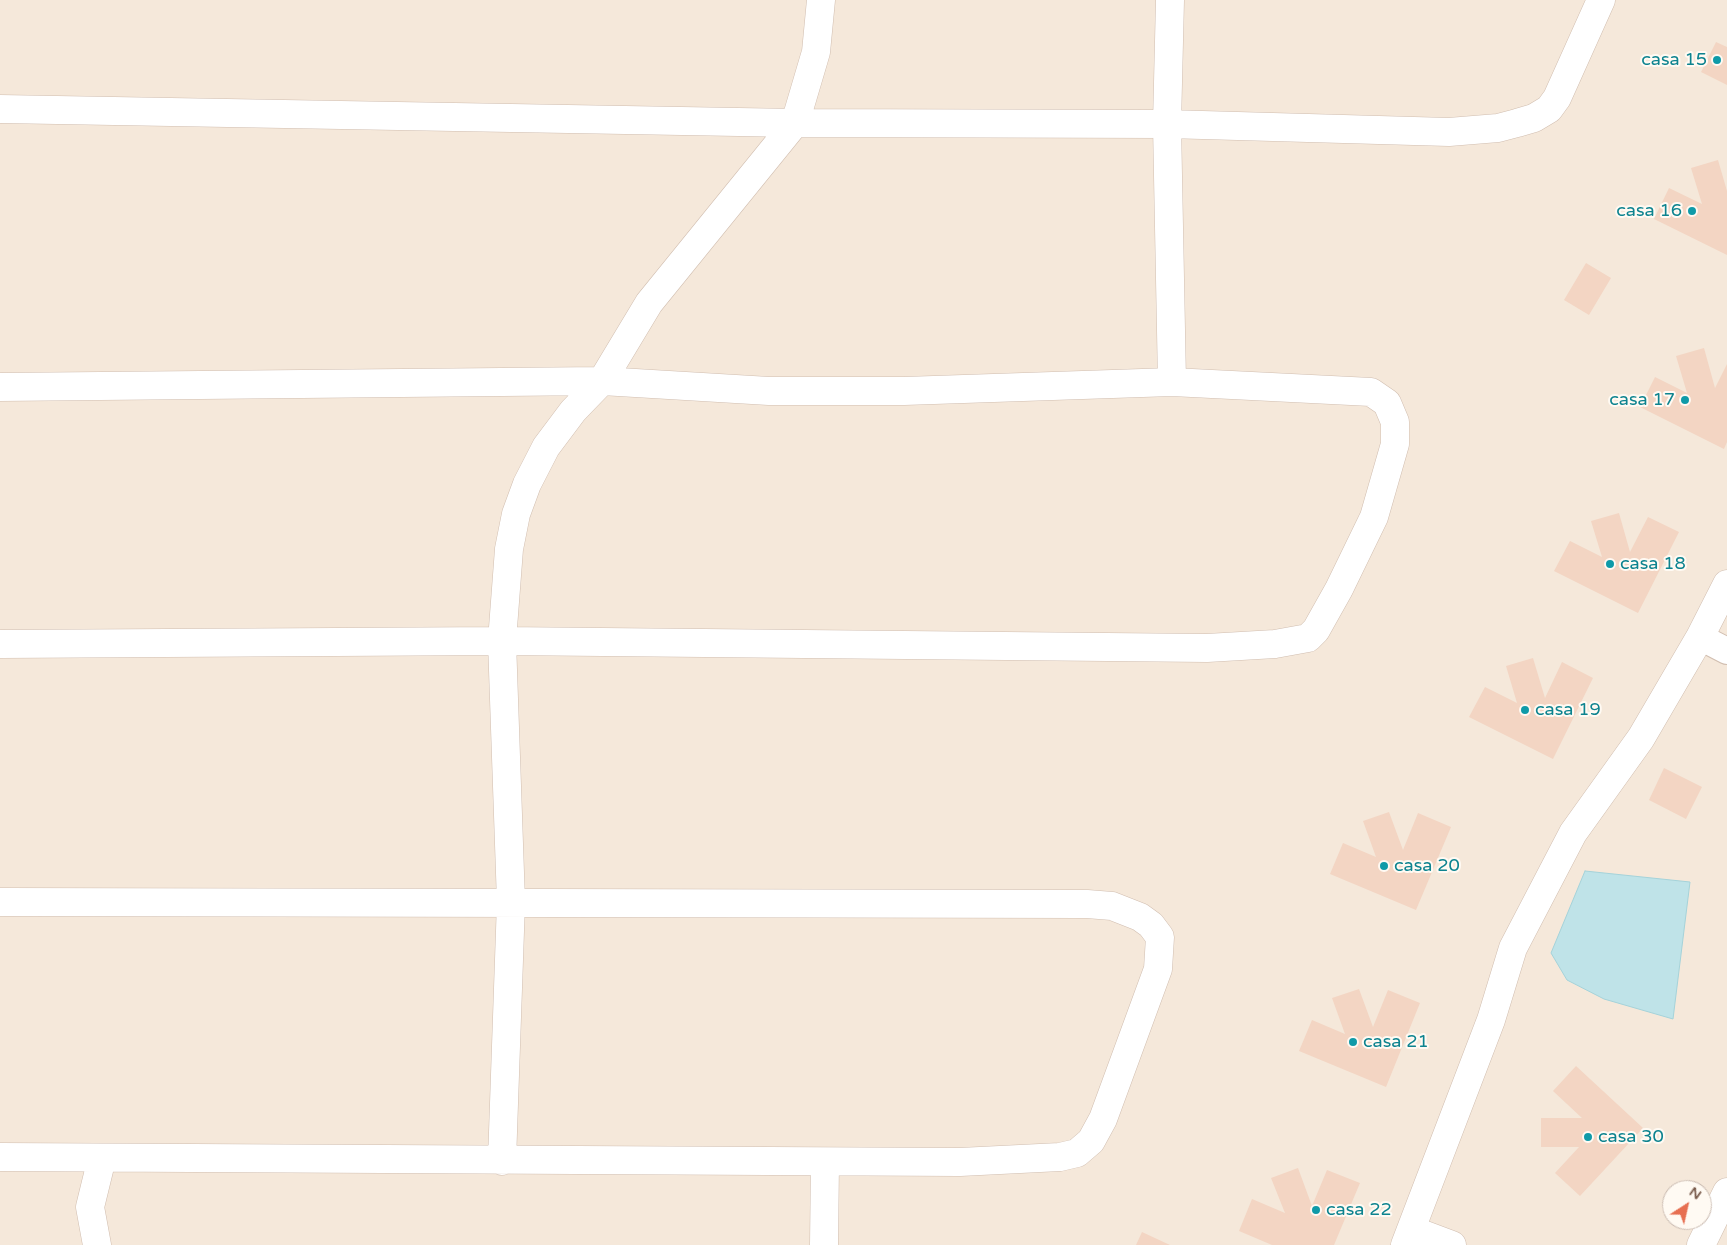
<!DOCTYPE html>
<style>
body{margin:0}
#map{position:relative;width:1727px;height:1245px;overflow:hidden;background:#fdf6ec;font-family:"Varela Round",sans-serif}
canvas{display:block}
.north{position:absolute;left:1662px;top:1180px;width:50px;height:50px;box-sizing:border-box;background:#fffaf3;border:1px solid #cabbb1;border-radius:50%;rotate:35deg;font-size:14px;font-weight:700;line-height:20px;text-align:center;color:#7a5c4d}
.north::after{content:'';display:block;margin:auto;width:18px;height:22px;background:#e76f51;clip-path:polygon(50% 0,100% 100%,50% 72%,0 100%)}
</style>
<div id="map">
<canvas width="1727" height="1245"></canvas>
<div class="north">N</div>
</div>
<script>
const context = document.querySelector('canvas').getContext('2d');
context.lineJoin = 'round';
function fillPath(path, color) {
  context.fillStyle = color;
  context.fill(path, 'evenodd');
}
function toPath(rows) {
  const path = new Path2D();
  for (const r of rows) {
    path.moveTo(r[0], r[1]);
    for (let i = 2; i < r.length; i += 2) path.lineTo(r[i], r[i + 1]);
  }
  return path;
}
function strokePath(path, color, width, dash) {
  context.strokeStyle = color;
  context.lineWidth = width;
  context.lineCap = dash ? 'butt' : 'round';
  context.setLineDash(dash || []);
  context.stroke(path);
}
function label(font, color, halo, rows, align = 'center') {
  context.font = font + ' "Varela Round",sans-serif';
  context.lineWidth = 4;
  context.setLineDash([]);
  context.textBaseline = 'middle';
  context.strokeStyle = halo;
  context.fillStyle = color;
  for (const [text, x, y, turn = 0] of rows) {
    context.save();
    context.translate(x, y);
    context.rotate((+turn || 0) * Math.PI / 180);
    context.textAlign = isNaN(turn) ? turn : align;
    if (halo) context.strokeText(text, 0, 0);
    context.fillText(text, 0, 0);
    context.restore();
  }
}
fillPath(toPath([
 [0,0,1727,0,1727,1245,0,1245],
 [1672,1190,1702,1190,1702,1220,1672,1220]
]), '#f5e8da');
const water = toPath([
 [1585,871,1690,882,1673,1019,1604,999,1567,980,1551,953,1585,871]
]);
fillPath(water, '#bfe3e8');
strokePath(water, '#a5d3da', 1);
fillPath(toPath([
 [1716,42,1727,47,1727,85,1701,72],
 [1718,160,1727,191,1727,255,1654,219,1669,188,1702,204,1691,168],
 [1586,263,1611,278,1589,315,1564,300],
 [1704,348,1715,388,1727,364,1727,442,1724,449,1640,407,1655,377,1687,393,1676,356],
 [1619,513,1630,552,1648,517,1679,532,1638,613,1554,571,1570,541,1602,557,1591,521],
 [1533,658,1545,698,1562,662,1593,678,1553,759,1469,717,1485,687,1517,703,1506,666],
 [1664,768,1702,787,1686,819,1649,800],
 [1389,812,1403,850,1418,813,1451,827,1416,910,1330,874,1343,843,1376,857,1363,821],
 [1359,989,1373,1027,1388,990,1420,1003,1386,1087,1299,1051,1312,1020,1345,1034,1332,998],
 [1576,1066,1643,1128,1580,1196,1555,1173,1579,1147,1541,1147,1541,1118,1582,1118,1553,1091],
 [1298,1168,1312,1206,1327,1170,1360,1183,1334,1245,1272,1245,1239,1231,1252,1199,1285,1213,1271,1178],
 [1142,1232,1170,1245,1136,1245]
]), '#f3d5c3');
const pedestrian = toPath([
 [1700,637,1727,651]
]);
const minor = toPath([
 [1170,0,1167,124,1172,382],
 [0,109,795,123,1167,124,1449,132,1498,128,1517,123,1534,118,1549,109,1557,98,1601,0],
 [0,387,602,381,769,391,904,391,1172,382,1371,392,1387,403,1395,422,1395,444,1374,517,1339,589,1316,630,1308,638,1275,644,1207,648,502,641,0,644],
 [0,902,1087,904,1112,906,1140,917,1151,925,1160,937,1158,969,1103,1119,1091,1141,1077,1153,1060,1157,960,1162,0,1157],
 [502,1161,511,902,502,641,509,549,516,514,527,484,546,447,573,411,602,381,649,303,795,123,816,52,821,0],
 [1412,1230,1452,1245],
 [97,1245,90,1207,102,1158],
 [824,1245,825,1162],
 [1405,1245,1491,1020,1513,948,1573,833,1641,738,1700,637,1727,584],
 [1701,1245,1727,1192]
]);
strokePath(pedestrian, '#d1beb0', 28);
strokePath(minor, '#d1beb0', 29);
strokePath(pedestrian, '#fff', 26);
strokePath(minor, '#fff', 28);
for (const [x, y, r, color] of [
 [1717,60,5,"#0f9aa8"],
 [1692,211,5,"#0f9aa8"],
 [1685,400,5,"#0f9aa8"],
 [1610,564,5,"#0f9aa8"],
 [1525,710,5,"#0f9aa8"],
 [1384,866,5,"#0f9aa8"],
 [1353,1042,5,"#0f9aa8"],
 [1588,1137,5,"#0f9aa8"],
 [1316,1210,5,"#0f9aa8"]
]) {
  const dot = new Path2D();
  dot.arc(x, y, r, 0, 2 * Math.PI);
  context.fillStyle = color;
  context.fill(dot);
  strokePath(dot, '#fffaf3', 2);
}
label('18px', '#0d838f', '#fffaf3', [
 ["casa 15",1707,60,"right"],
 ["casa 16",1682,211,"right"],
 ["casa 17",1675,400,"right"],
 ["casa 18",1620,564],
 ["casa 19",1535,710],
 ["casa 20",1394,866],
 ["casa 21",1363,1042],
 ["casa 30",1598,1137],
 ["casa 22",1326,1210]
], 'left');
</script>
